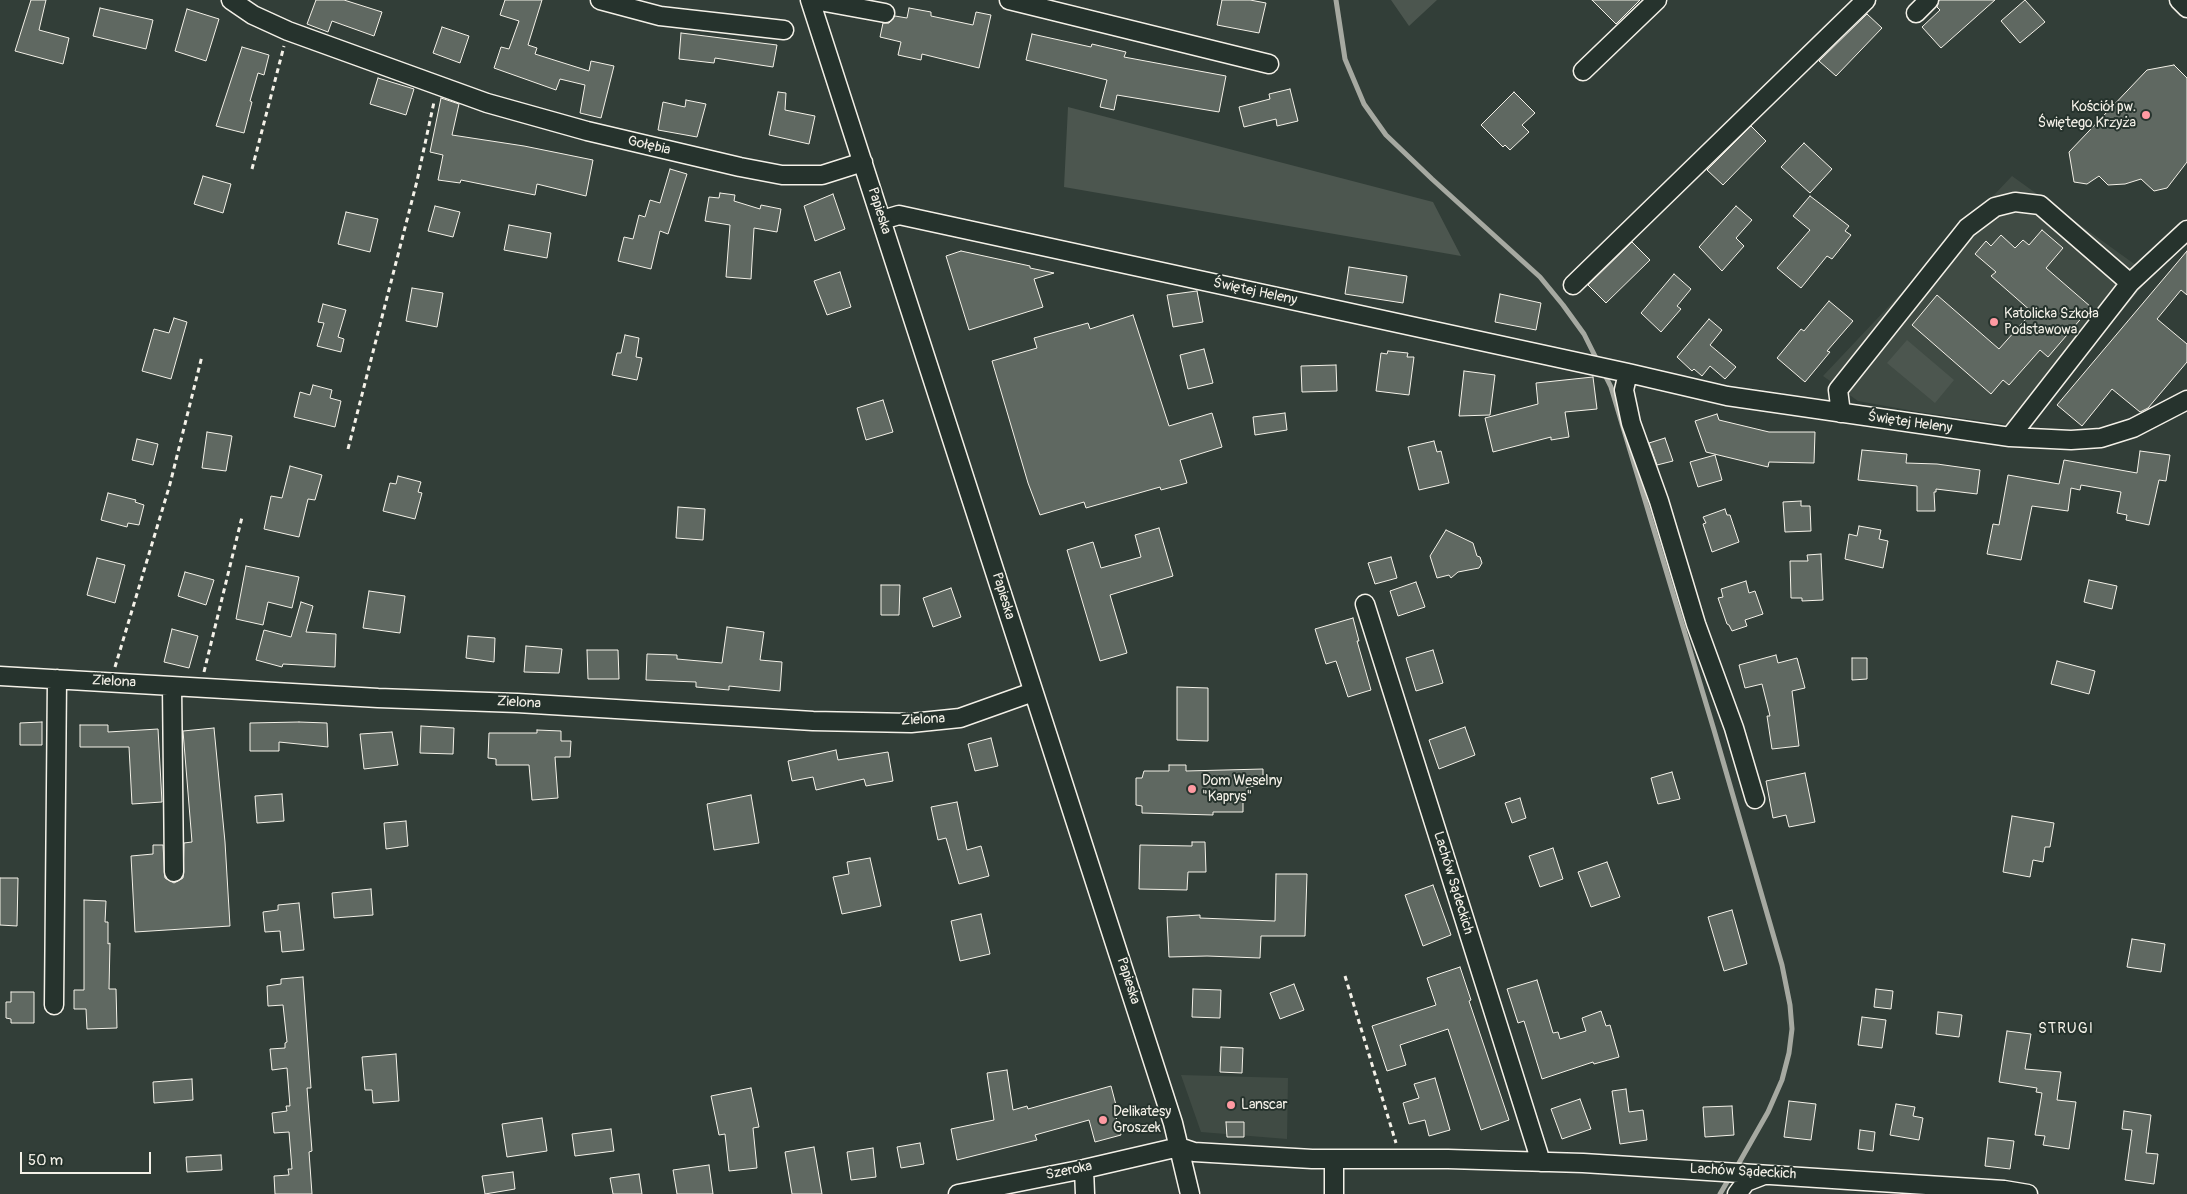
<!DOCTYPE html>
<meta charset="utf-8">
<style>
body{margin:0}
#map{position:relative;width:2187px;height:1194px;overflow:hidden;background:#323e38;font-family:Pangolin,sans-serif}
canvas{display:block}
.scale{position:absolute;left:20px;top:1152px;width:131px;height:22px;box-sizing:border-box;border:2px solid #f4f1e8;border-top:0;padding-left:6px;font-size:15px;line-height:18px;white-space:nowrap;color:#f4f1e8;-webkit-text-stroke:4px #26332d;paint-order:stroke}
</style>
<div id="map">
<canvas width="2187" height="1194"></canvas>
<div class="scale">50 m</div>
</div>
<script>
const context = document.querySelector('canvas').getContext('2d');
context.lineJoin = 'round';
function fillPath(path, color) {
  context.fillStyle = color;
  context.fill(path, 'evenodd');
}
function toPath(rows) {
  const path = new Path2D();
  for (const r of rows) {
    path.moveTo(r[0], r[1]);
    for (let i = 2; i < r.length; i += 2) path.lineTo(r[i], r[i + 1]);
  }
  return path;
}
function strokePath(path, color, width, dash) {
  context.strokeStyle = color;
  context.lineWidth = width;
  context.lineCap = dash ? 'butt' : 'round';
  context.setLineDash(dash || []);
  context.stroke(path);
}
function label(font, color, halo, rows, align = 'center') {
  context.font = font + ' Pangolin,sans-serif';
  context.lineWidth = 4;
  context.setLineDash([]);
  context.textBaseline = 'middle';
  context.strokeStyle = halo;
  context.fillStyle = color;
  for (const [text, x, y, turn = 0] of rows) {
    context.save();
    context.translate(x, y);
    context.rotate((+turn || 0) * Math.PI / 180);
    context.textAlign = isNaN(turn) ? turn : align;
    if (halo) context.strokeText(text, 0, 0);
    context.fillText(text, 0, 0);
    context.restore();
  }
}
fillPath(toPath([
 [2012,176,2151,276,2026,427,1919,412,1858,401,1823,376],
 [1181,1075,1288,1078,1287,1139,1201,1132]
]), '#404b44');
fillPath(toPath([
 [1391,0,1437,0,1409,26],
 [1068,107,1433,202,1461,256,1064,187],
 [1907,340,1954,380,1935,403,1887,363]
]), '#4c564f');
strokePath(toPath([
 [1336,0,1345,59,1364,104,1386,135,1432,179,1540,277,1563,305,1584,334,1598,362],
 [1603,371,1611,387,1714,730,1782,965,1790,1005,1792,1029,1789,1053,1782,1080,1768,1112,1735,1170],
 [1720,1194,1730,1177]
]), '#a6a9a1', 5);
const building = toPath([
 [31,0,46,0,39,30,69,38,63,64,15,51,31,0],
 [316,0,344,0,382,12,374,36,332,21,328,32,307,24,316,0],
 [505,0,542,0,528,45,537,48,535,54,589,71,591,61,614,66,601,118,580,113,585,85,560,79,556,90,494,68,501,47,509,49,519,21,500,15,505,0],
 [1222,0,1250,0,1266,3,1259,33,1217,25,1222,0],
 [1592,0,1640,0,1616,24,1592,0],
 [1939,0,1995,0,1941,48,1922,27,1940,10,1937,7,1939,0],
 [2025,0,2045,22,2020,43,2001,21,2025,0],
 [100,8,153,20,146,49,93,36,100,8],
 [909,8,931,12,931,16,973,25,976,12,991,15,979,68,922,54,921,60,898,55,901,42,880,37,883,23,889,23,895,16,907,18,909,8],
 [187,9,219,19,206,61,175,51,187,9],
 [1867,14,1882,28,1836,76,1819,61,1867,14],
 [442,27,469,36,460,63,433,53,442,27],
 [681,33,777,45,773,67,715,58,714,63,679,59,681,33],
 [1032,34,1091,47,1092,44,1126,52,1124,57,1226,76,1219,112,1117,95,1114,110,1100,107,1107,80,1026,60,1032,34],
 [242,47,269,55,264,75,258,73,250,101,252,102,244,133,216,126,242,47],
 [2174,65,2187,78,2187,162,2167,188,2154,191,2141,179,2125,184,2108,185,2099,176,2087,184,2074,182,2069,152,2147,70,2174,65],
 [378,78,414,89,406,115,370,104,378,78],
 [1290,89,1298,121,1277,126,1276,119,1244,127,1239,107,1270,99,1269,94,1290,89],
 [778,92,786,93,785,110,815,116,809,144,769,135,778,92],
 [1514,92,1535,113,1522,125,1529,132,1510,150,1505,145,1503,147,1481,125,1514,92],
 [441,98,459,104,452,135,524,146,593,160,586,196,537,184,535,195,461,180,460,183,438,180,443,155,430,152,441,98],
 [686,100,706,104,697,137,658,130,663,102,685,107,686,100],
 [1751,126,1766,141,1723,185,1707,170,1751,126],
 [1804,143,1832,169,1810,193,1781,167,1804,143],
 [670,169,687,174,668,234,660,231,651,269,618,261,624,237,633,239,639,215,645,217,650,200,660,203,670,169],
 [203,176,231,184,223,213,194,204,203,176],
 [720,193,735,195,734,201,760,209,761,205,781,209,777,232,754,228,751,279,726,277,730,225,705,221,709,197,719,198,720,193],
 [833,194,845,229,815,241,804,206,833,194],
 [1810,196,1849,226,1845,231,1851,235,1832,259,1827,256,1801,288,1777,268,1810,230,1793,216,1810,196],
 [435,206,460,212,453,237,428,231,435,206],
 [1736,206,1752,220,1736,238,1744,246,1722,271,1699,247,1736,206],
 [346,212,378,219,370,252,338,244,346,212],
 [509,225,551,233,547,258,504,250,509,225],
 [2042,230,2063,248,2046,268,2091,307,2048,357,2040,350,2009,385,2003,380,1991,394,1912,325,1937,295,1999,349,2032,312,1991,276,1996,272,1975,254,1986,241,1991,246,2001,235,2015,248,2023,240,2029,245,2042,230],
 [1632,242,1650,260,1606,303,1588,285,1632,242],
 [961,251,1030,266,1030,268,1054,273,1034,279,1043,307,969,330,946,256,961,251],
 [2187,251,2187,295,2181,290,2157,319,2187,344,2187,362,2148,408,2140,412,2112,389,2082,426,2057,405,2187,251],
 [1349,267,1407,276,1403,303,1345,294,1349,267],
 [840,272,851,307,827,315,814,281,840,272],
 [1674,274,1691,289,1677,306,1681,309,1661,332,1641,313,1674,274],
 [412,288,443,293,437,327,406,321,412,288],
 [1197,291,1203,322,1173,327,1167,295,1197,291],
 [1500,294,1541,303,1536,330,1495,322,1500,294],
 [1829,301,1853,321,1827,351,1830,352,1805,382,1777,358,1801,329,1804,331,1829,301],
 [323,304,346,310,338,337,344,339,341,352,317,346,324,323,318,322,323,304],
 [1133,315,1169,426,1212,413,1222,447,1180,460,1187,483,1161,490,1160,487,1086,508,1084,502,1040,515,1028,483,992,361,1037,348,1034,338,1088,323,1090,329,1133,315],
 [174,318,187,322,171,379,142,371,154,329,169,333,174,318],
 [1709,319,1722,330,1710,345,1736,367,1725,379,1710,366,1702,376,1694,369,1692,371,1677,357,1709,319],
 [625,335,639,338,636,357,642,358,637,380,612,375,617,353,621,353,625,335],
 [1204,349,1213,383,1188,389,1180,355,1204,349],
 [1388,351,1408,353,1407,357,1414,357,1409,395,1376,391,1381,353,1387,354,1388,351],
 [1336,365,1337,391,1302,392,1301,366,1336,365],
 [1464,371,1495,375,1490,415,1459,416,1464,371],
 [1593,377,1597,409,1565,412,1569,437,1551,440,1551,437,1493,452,1485,418,1538,404,1536,383,1593,377],
 [313,385,332,390,330,398,341,401,335,427,294,417,300,392,310,395,313,385],
 [883,400,893,432,866,440,857,408,883,400],
 [1285,413,1287,430,1255,435,1253,417,1285,413],
 [1717,414,1719,420,1769,432,1815,432,1814,463,1769,462,1768,467,1706,452,1695,421,1717,414],
 [207,432,232,436,226,471,202,468,207,432],
 [1665,438,1673,461,1657,465,1649,443,1665,438],
 [137,439,158,444,153,465,132,460,137,439],
 [1434,441,1437,452,1441,451,1449,483,1419,490,1408,447,1434,441],
 [1862,450,1907,454,1906,463,1937,464,1980,470,1977,494,1936,489,1936,492,1934,492,1935,511,1917,511,1917,486,1858,480,1862,450],
 [2140,451,2170,455,2166,481,2159,480,2149,525,2126,520,2127,515,2117,513,2121,492,2081,485,2080,490,2071,488,2068,511,2032,506,2021,560,1987,554,1993,524,1999,525,2008,475,2059,484,2064,460,2137,473,2140,451],
 [1715,455,1722,480,1698,487,1690,462,1715,455],
 [290,466,322,475,315,500,308,499,299,537,264,529,271,496,282,498,290,466],
 [398,476,421,482,418,492,422,493,415,519,383,511,390,483,396,484,398,476],
 [108,493,136,500,135,502,144,505,139,525,128,523,127,527,101,520,108,493],
 [1801,501,1801,506,1810,506,1811,531,1785,532,1783,502,1801,501],
 [678,507,705,509,703,540,676,538,678,507],
 [1725,509,1727,515,1730,515,1739,542,1712,552,1703,524,1706,523,1703,517,1725,509],
 [1859,526,1881,530,1879,539,1888,541,1883,568,1845,559,1849,534,1857,536,1859,526],
 [1159,528,1173,576,1110,595,1127,653,1100,661,1067,550,1093,542,1101,568,1141,557,1135,535,1159,528],
 [1446,530,1473,543,1477,556,1480,557,1482,563,1479,568,1458,572,1451,578,1449,575,1437,578,1430,556,1446,530],
 [1821,554,1823,600,1802,601,1802,598,1791,598,1790,561,1808,561,1807,555,1821,554],
 [1391,557,1397,578,1375,584,1368,563,1391,557],
 [97,558,125,565,115,603,87,595,97,558],
 [246,566,299,577,292,608,268,602,263,625,236,619,246,566],
 [185,572,214,580,206,605,178,596,185,572],
 [2089,580,2117,586,2112,609,2084,602,2089,580],
 [1746,581,1749,593,1755,591,1763,614,1745,620,1747,626,1732,631,1729,625,1727,624,1718,598,1723,597,1721,589,1746,581],
 [1416,582,1425,607,1398,616,1390,591,1416,582],
 [881,585,900,585,899,615,881,615,881,585],
 [951,588,961,617,933,627,923,598,951,588],
 [369,591,405,596,400,633,363,628,369,591],
 [301,602,313,606,306,632,336,634,335,667,283,664,282,667,256,660,264,630,291,637,301,602],
 [1353,618,1359,641,1357,641,1371,690,1348,697,1336,661,1326,664,1315,629,1353,618],
 [727,627,764,632,760,660,782,662,780,691,729,686,729,690,696,687,696,682,646,680,647,654,677,655,677,659,722,663,727,627],
 [172,629,198,636,189,668,164,662,172,629],
 [468,636,495,638,494,662,466,658,468,636],
 [526,646,562,649,559,673,524,672,526,646],
 [587,650,618,650,619,679,588,679,587,650],
 [1433,650,1443,683,1416,691,1406,658,1433,650],
 [1776,655,1778,663,1797,658,1805,688,1792,691,1799,746,1772,749,1767,716,1770,716,1762,684,1745,688,1739,665,1776,655],
 [1852,658,1867,658,1867,679,1852,680,1852,658],
 [2057,661,2095,671,2089,694,2051,684,2057,661],
 [1177,687,1208,688,1208,741,1177,740,1177,687],
 [42,722,42,745,20,745,20,723,42,722],
 [299,722,327,723,328,747,279,742,279,751,250,751,250,723,299,722],
 [80,725,108,725,108,732,158,729,162,802,132,804,129,747,80,747,80,725],
 [421,726,454,728,453,754,420,753,421,726],
 [1465,727,1475,755,1439,769,1429,740,1465,727],
 [214,728,225,842,230,926,135,932,131,856,153,854,153,845,163,845,165,878,174,883,183,878,184,843,192,842,183,731,214,728],
 [537,730,561,731,561,741,571,741,570,757,555,757,558,798,532,800,529,765,496,765,496,759,488,758,489,733,537,733,537,730],
 [392,732,398,765,364,769,360,734,392,732],
 [991,738,998,766,975,771,968,744,991,738],
 [836,750,838,760,888,752,893,781,866,786,864,779,816,790,813,777,792,781,788,761,836,750],
 [1169,765,1186,765,1186,771,1263,769,1263,785,1247,787,1247,792,1243,792,1243,812,1213,812,1213,815,1142,813,1142,806,1136,805,1136,778,1142,778,1144,771,1169,771,1169,765],
 [1672,772,1680,799,1658,804,1651,778,1672,772],
 [1805,773,1815,822,1789,827,1786,815,1773,818,1766,781,1805,773],
 [282,794,284,821,257,823,255,796,282,794],
 [751,795,759,843,714,850,707,804,751,795],
 [1520,798,1526,818,1512,823,1505,803,1520,798],
 [957,802,967,850,981,846,989,876,959,884,946,838,938,840,931,807,957,802],
 [2012,816,2054,823,2050,847,2045,847,2043,862,2033,860,2030,877,2003,872,2012,816],
 [406,821,408,846,386,849,384,823,406,821],
 [1192,842,1205,842,1206,872,1188,872,1187,890,1139,889,1140,845,1192,846,1192,842],
 [1553,848,1563,879,1540,887,1529,856,1553,848],
 [870,858,881,906,842,914,833,877,849,874,847,862,870,858],
 [1607,862,1620,897,1591,907,1578,872,1607,862],
 [1276,874,1307,874,1305,936,1261,936,1260,958,1207,956,1169,957,1167,917,1200,915,1200,918,1275,921,1276,874],
 [0,878,18,878,17,926,0,925,0,878],
 [1433,885,1451,935,1423,946,1405,895,1433,885],
 [371,889,373,915,334,918,332,893,371,889],
 [84,900,106,901,105,922,108,922,108,944,110,943,109,989,116,989,117,1028,87,1029,86,1009,74,1009,74,990,84,990,84,900],
 [299,903,304,950,282,952,280,931,265,932,263,912,278,910,278,905,299,903],
 [1732,910,1747,964,1724,971,1708,917,1732,910],
 [981,914,990,954,960,961,951,921,981,914],
 [2132,939,2165,944,2161,972,2127,967,2132,939],
 [1460,967,1471,1000,1469,1001,1509,1120,1481,1130,1448,1029,1400,1045,1406,1065,1387,1071,1372,1026,1436,1005,1427,978,1460,967],
 [303,977,311,1088,307,1088,312,1151,309,1152,312,1194,275,1194,274,1176,289,1175,288,1169,292,1169,289,1132,274,1133,272,1113,287,1111,286,1106,290,1106,287,1068,272,1070,270,1049,285,1048,285,1043,287,1042,283,1005,268,1006,267,986,281,984,281,979,303,977],
 [1537,980,1553,1033,1558,1032,1560,1039,1586,1031,1582,1018,1601,1011,1606,1026,1610,1025,1619,1057,1594,1064,1593,1062,1542,1079,1524,1021,1518,1023,1507,989,1537,980],
 [1294,984,1304,1010,1280,1019,1270,993,1294,984],
 [1193,989,1221,990,1220,1018,1192,1017,1193,989],
 [1876,989,1893,991,1891,1009,1874,1007,1876,989],
 [11,992,34,992,34,1023,11,1023,11,1019,6,1018,6,1002,11,1002,11,992],
 [1938,1012,1962,1015,1959,1037,1936,1034,1938,1012],
 [1862,1017,1886,1020,1882,1048,1858,1045,1862,1017],
 [2007,1031,2031,1034,2025,1069,2061,1072,2057,1100,2076,1102,2069,1149,2043,1145,2045,1136,2035,1135,2042,1093,2036,1092,2037,1088,1999,1082,2007,1031],
 [1221,1047,1243,1048,1242,1073,1220,1072,1221,1047],
 [396,1054,399,1101,373,1103,372,1090,365,1090,362,1057,396,1054],
 [1007,1070,1013,1110,1027,1106,1028,1109,1111,1086,1116,1105,1113,1106,1121,1135,1095,1142,1089,1120,1035,1135,1037,1140,957,1160,951,1129,994,1120,987,1073,1007,1070],
 [1435,1078,1450,1130,1429,1136,1425,1120,1409,1124,1403,1103,1419,1098,1414,1084,1435,1078],
 [192,1079,193,1100,154,1103,153,1082,192,1079],
 [751,1088,759,1127,753,1128,757,1168,729,1171,725,1134,719,1135,711,1096,751,1088],
 [1626,1089,1629,1112,1643,1110,1647,1140,1620,1144,1612,1091,1626,1089],
 [1580,1099,1591,1129,1562,1139,1551,1109,1580,1099],
 [1789,1101,1816,1104,1811,1140,1784,1137,1789,1101],
 [1896,1104,1915,1107,1913,1116,1923,1118,1919,1140,1890,1135,1896,1104],
 [1732,1106,1734,1135,1705,1137,1703,1107,1732,1106],
 [2124,1111,2151,1115,2146,1153,2158,1154,2154,1184,2125,1180,2132,1130,2122,1129,2124,1111],
 [542,1118,547,1151,507,1157,502,1124,542,1118],
 [1226,1122,1244,1122,1244,1137,1227,1137,1226,1122],
 [611,1129,614,1151,575,1156,572,1134,611,1129],
 [1860,1130,1875,1132,1873,1151,1858,1149,1860,1130],
 [1988,1138,2014,1141,2010,1169,1985,1166,1988,1138],
 [920,1143,924,1164,901,1168,897,1147,920,1143],
 [814,1147,822,1194,792,1194,785,1152,814,1147],
 [873,1148,876,1177,851,1180,847,1152,873,1148],
 [221,1155,222,1170,187,1172,186,1157,221,1155],
 [709,1165,713,1194,677,1194,673,1170,709,1165],
 [513,1172,515,1189,485,1194,482,1176,513,1172],
 [639,1174,642,1194,613,1194,610,1178,639,1174]
]);
fillPath(building, '#5f6861');
strokePath(building, '#f4f1e8', 1);
const minor = toPath([
 [231,0,253,15,288,31,487,103,587,131,740,167,782,175,822,175,863,162],
 [600,0,660,16,784,30],
 [810,0,1173,1123,1190,1194],
 [1009,0,1269,64],
 [2179,0,2187,8],
 [825,2,885,13],
 [1916,13,1929,0],
 [1583,71,1657,0],
 [882,220,899,215,1628,373,1727,396,2010,437,2071,440,2101,438,2133,428,2187,400],
 [1573,285,1866,0],
 [1628,373,1624,390,1631,423,1659,501,1696,624,1734,728,1755,799],
 [1841,413,1838,390,1967,228,1995,207,2015,202,2040,205,2130,283],
 [2010,437,2130,283,2187,230],
 [1365,604,1541,1162],
 [0,676,378,698,517,703,813,721,911,723,960,718,1033,692],
 [172,686,174,872],
 [54,1005,57,679],
 [1334,1159,1334,1194],
 [1084,1169,1085,1194],
 [958,1194,1084,1169,1179,1147,1194,1152,1312,1159,1448,1159,1583,1163,2004,1190,2028,1194],
 [1737,1194,1746,1182,1764,1175]
]);
strokePath(minor, '#f4f1e8', 21);
strokePath(toPath([
 [252,169,284,46],
 [348,449,417,181,434,102],
 [115,667,170,484,202,356],
 [204,672,242,517],
 [1345,976,1396,1143]
]), '#f4f1e8', 3, [5, 4]);
strokePath(minor, '#26332d', 18);
for (const [x, y, r, color] of [
 [2146,115,5,"#ff9aa2"],
 [1994,322,5,"#ff9aa2"],
 [1192,789,5,"#ff9aa2"],
 [1231,1105,5,"#ff9aa2"],
 [1103,1120,5,"#ff9aa2"]
]) {
  const dot = new Path2D();
  dot.arc(x, y, r, 0, 2 * Math.PI);
  context.fillStyle = color;
  context.fill(dot);
  strokePath(dot, '#26332d', 2);
}
label('14px', '#f4f1e8', '#26332d', [
 ["Kościół pw.",2136,107,"right"],
 ["Świętego Krzyża",2136,123,"right"],
 ["Katolicka Szkoła",2004,314],
 ["Podstawowa",2004,330],
 ["Dom Weselny",1202,781],
 ["\"Kaprys\"",1202,797],
 ["Lanscar",1241,1105],
 ["Delikatesy",1113,1112],
 ["Groszek",1113,1128]
], 'left');
label('14px', '#f4f1e8', '#26332d', [
 ["Gołębia",649,146,13],
 ["Papieska",879,211,72],
 ["Świętej Heleny",1255,292,12],
 ["Świętej Heleny",1910,423,8],
 ["Papieska",1003,596,73],
 ["Zielona",114,682,3],
 ["Zielona",519,703,3],
 ["Zielona",923,720,-3],
 ["Lachów Sądeckich",1453,883,73],
 ["Papieska",1128,981,72],
 ["Szeroka",1069,1171,-12],
 ["Lachów Sądeckich",1743,1172,3]
]);
context.letterSpacing = '1px';
label('15px', '#f4f1e8', '#26332d', [
 ["STRUGI",2066,1029]
]);
context.letterSpacing = '0px';
</script>
